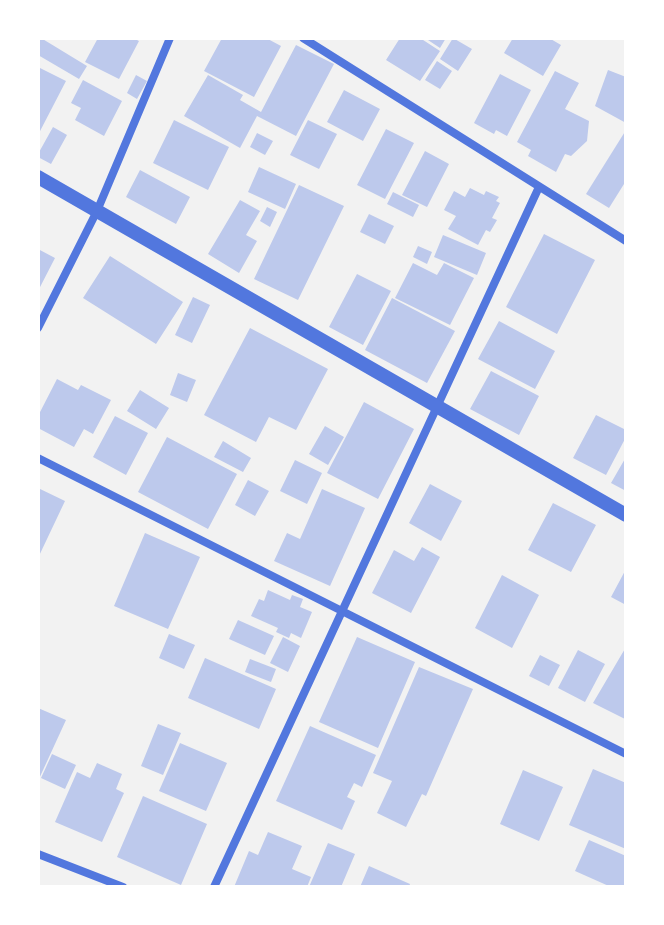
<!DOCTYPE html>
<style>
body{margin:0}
#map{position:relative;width:664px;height:925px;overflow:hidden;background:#f2f2f2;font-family:Figtree,sans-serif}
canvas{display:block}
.frame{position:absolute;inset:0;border:40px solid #fff;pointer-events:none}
</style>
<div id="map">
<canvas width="664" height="925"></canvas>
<div class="frame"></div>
</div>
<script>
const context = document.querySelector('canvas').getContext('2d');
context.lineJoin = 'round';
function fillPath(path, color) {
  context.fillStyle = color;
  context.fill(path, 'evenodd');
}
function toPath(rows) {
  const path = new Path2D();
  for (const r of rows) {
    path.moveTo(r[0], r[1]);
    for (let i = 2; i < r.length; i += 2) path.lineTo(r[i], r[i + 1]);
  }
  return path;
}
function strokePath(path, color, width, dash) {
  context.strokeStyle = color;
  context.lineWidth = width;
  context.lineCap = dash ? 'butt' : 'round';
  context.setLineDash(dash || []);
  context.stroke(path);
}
fillPath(toPath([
 [41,38,87,66,79,79,38,55,38,42],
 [98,38,133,38,139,41,119,79,85,62],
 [222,38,266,38,281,46,254,97,204,71],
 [400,38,420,38,440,51,420,81,386,60],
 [425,38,446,38,440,48],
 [453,38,472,49,458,71,440,59],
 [513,38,549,38,561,45,543,76,504,53],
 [296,45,334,64,296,136,257,116,240,148,184,116,208,75,243,95,240,100,261,112],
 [437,61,452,71,440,89,425,80],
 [38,67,66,81,38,135],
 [608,70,626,77,626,123,595,106],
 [555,71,579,83,565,109,589,121,587,141,571,156,565,154,556,172,528,156,531,150,517,142],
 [500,74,531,90,507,136,496,130,494,134,474,123],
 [136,75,147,81,137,99,127,93],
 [83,80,122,101,104,136,75,120,81,108,71,103],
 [344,90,380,109,363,141,327,122],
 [174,120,229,147,208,190,153,163],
 [308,120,337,134,319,169,290,155],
 [53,127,67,135,51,164,38,157,38,154],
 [386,129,414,143,385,199,357,185],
 [626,130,626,185,624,184,609,208,586,194],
 [257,133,273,141,265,155,250,147],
 [425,151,449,164,427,207,402,195],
 [259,167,296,184,285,209,248,192],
 [140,170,190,197,176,224,126,197],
 [299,185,344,206,298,300,254,279],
 [470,188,484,195,486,191,499,197,496,201,500,203,492,218,497,220,490,232,486,230,478,245,448,229,456,216,444,210,454,191,465,197],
 [393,192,419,205,413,217,387,204],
 [240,200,260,211,246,235,257,241,239,273,208,254],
 [267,207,277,212,270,227,260,221],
 [369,214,394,226,385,244,360,232],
 [544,234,595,260,557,334,506,307],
 [443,235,486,253,477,275,434,257],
 [418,246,432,252,427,264,413,257],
 [38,249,55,258,38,291],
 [110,256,183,302,156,344,83,298],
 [413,263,437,275,444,263,474,278,450,325,395,298],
 [357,274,391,291,363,345,329,327],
 [193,297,210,305,192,343,175,335],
 [392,298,455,331,427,383,365,350],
 [499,321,555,351,535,389,478,359],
 [250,328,328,369,296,430,269,417,256,442,204,415],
 [491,371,539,396,519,435,470,409],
 [178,373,196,380,187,402,170,395],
 [57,379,78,390,81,385,111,400,93,434,84,429,74,447,38,428,38,416],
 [140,390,169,408,156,429,127,411],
 [364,402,414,429,378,499,327,473],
 [596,415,626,430,626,437,606,475,573,458],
 [115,416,148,433,126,475,93,457],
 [325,426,344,437,328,465,309,454],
 [167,437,237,474,208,529,138,492],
 [223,441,251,458,243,472,214,457],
 [626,457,626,491,611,483],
 [295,460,322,473,307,504,280,491],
 [248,480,269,491,255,516,235,505],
 [430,484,462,501,441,541,409,523],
 [38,488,65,501,38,558],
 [322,489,365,508,330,586,274,561,287,533,300,539],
 [553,503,596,525,571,572,528,550],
 [145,533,200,557,168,629,114,606],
 [422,547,440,557,411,613,372,593,394,550,414,561],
 [626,569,626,605,611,597],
 [502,575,539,595,512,648,475,628],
 [268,590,290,600,292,595,303,599,300,607,312,612,301,638,291,633,289,638,276,632,278,628,251,616,259,599,264,601],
 [238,620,274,636,265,655,229,639],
 [169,634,195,645,184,669,159,658],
 [283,637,300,646,288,672,270,663],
 [357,637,415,662,378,748,319,722],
 [626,647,626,717,625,719,593,703],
 [578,650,605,664,585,702,558,688],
 [540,655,560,665,549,686,529,676],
 [205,658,276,689,259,729,188,698],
 [250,659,276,669,271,682,245,672],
 [419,667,473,689,426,796,422,794,406,827,377,813,392,781,373,773],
 [38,708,66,720,38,781],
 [158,724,181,733,163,775,141,766],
 [310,726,376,755,362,787,354,783,347,797,355,801,342,830,276,801],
 [180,743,227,763,206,811,159,791],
 [52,754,76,765,65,789,41,778],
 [97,763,122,774,116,789,124,793,102,842,55,822,77,772,90,778],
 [593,769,626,783,626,849,569,825],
 [523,770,563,787,539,841,500,824],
 [143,796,207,824,181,885,117,857],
 [268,832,302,846,292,869,311,877,307,887,234,887,249,851,258,855],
 [589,840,626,856,626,887,611,887,575,871],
 [328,843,355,854,341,887,309,887],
 [369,866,410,884,409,887,360,887]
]), '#bdc9ec');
strokePath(toPath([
 [303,38,626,241],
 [38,328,97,211,170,38],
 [38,458,626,754],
 [38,854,123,887],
 [214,887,539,187]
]), '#5277de', 8);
strokePath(toPath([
 [38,177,626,515]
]), '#5277de', 14);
</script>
